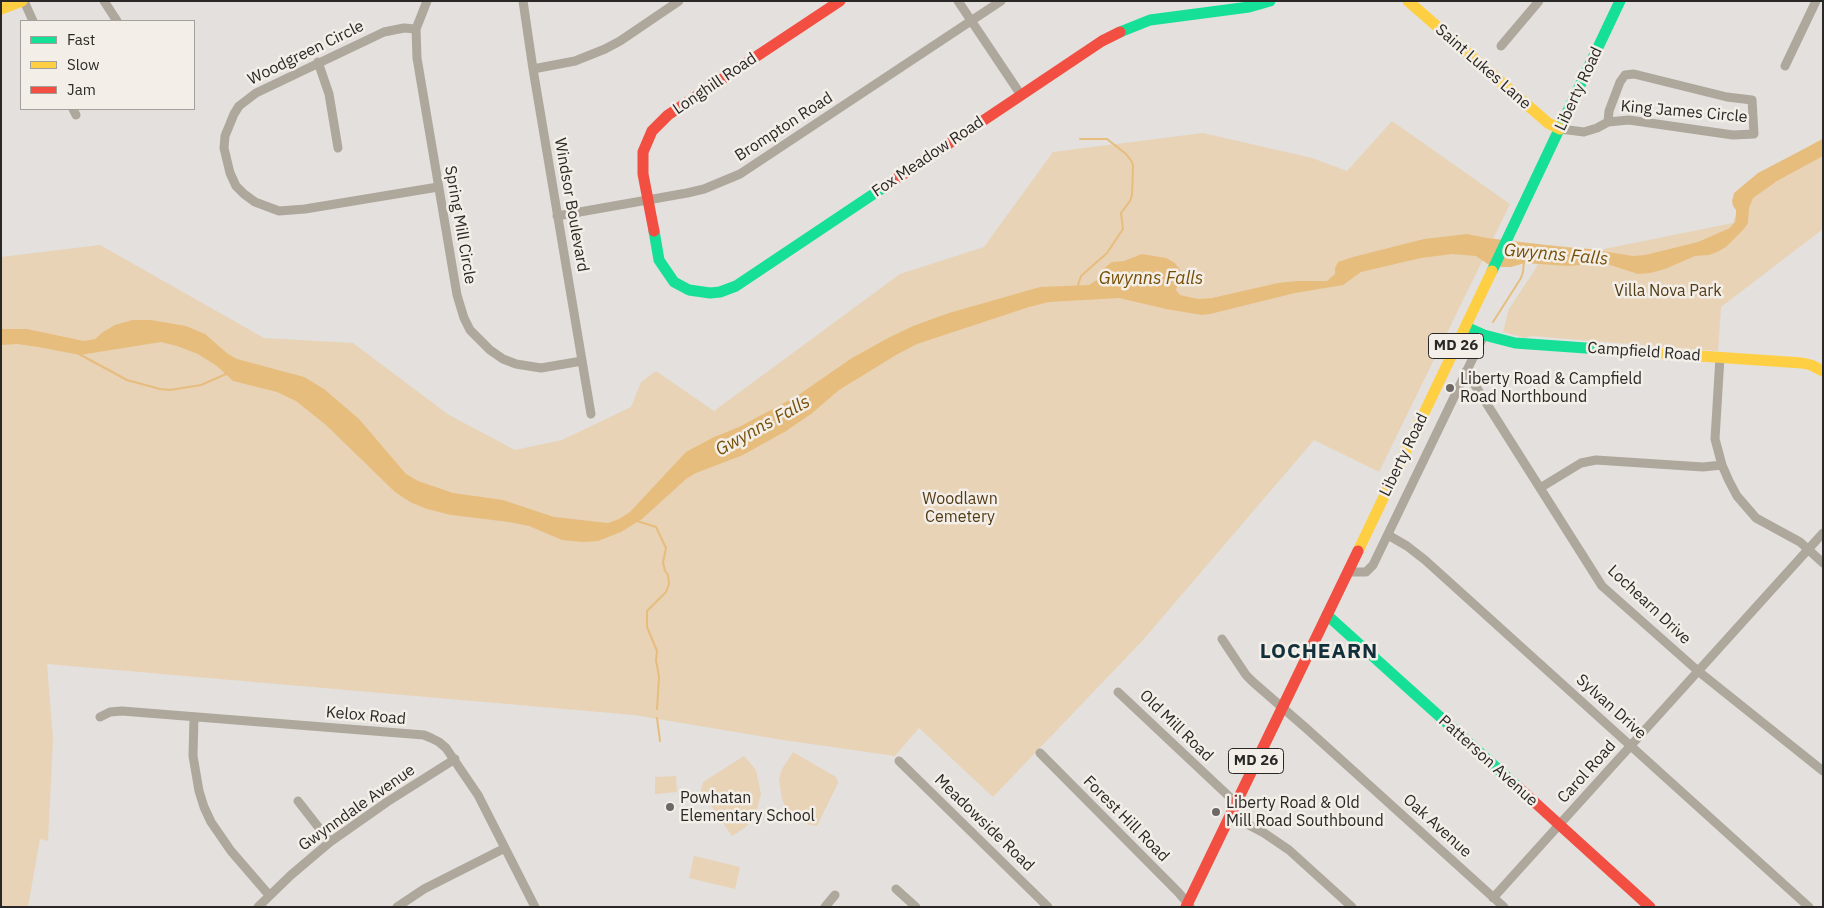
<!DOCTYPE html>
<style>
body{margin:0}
#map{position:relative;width:1824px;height:908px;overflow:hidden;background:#e3e0dd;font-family:"IBM Plex Sans",sans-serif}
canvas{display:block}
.frame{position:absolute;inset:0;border:2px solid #2a2826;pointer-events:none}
.legend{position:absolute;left:20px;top:20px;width:175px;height:90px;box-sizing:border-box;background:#f3eee7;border:1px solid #a39f9a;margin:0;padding:6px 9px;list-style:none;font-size:15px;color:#2a2826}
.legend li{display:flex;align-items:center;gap:10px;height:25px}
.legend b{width:25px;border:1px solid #a39f9a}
</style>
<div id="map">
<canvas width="1824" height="908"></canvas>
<div class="frame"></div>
<ul class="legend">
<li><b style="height:6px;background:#16e098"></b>Fast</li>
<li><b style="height:6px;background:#ffcf43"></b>Slow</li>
<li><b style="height:6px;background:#f24e42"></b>Jam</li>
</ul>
</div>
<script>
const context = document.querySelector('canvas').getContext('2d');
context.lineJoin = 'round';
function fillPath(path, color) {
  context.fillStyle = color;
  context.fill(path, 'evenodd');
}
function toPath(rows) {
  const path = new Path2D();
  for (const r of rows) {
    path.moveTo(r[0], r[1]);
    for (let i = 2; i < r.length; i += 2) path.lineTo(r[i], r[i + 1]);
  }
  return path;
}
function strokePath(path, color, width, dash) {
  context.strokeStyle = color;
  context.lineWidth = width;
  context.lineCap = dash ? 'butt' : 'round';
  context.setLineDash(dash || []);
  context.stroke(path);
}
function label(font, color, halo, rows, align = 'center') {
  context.font = font + ' "IBM Plex Sans",sans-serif';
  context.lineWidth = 5;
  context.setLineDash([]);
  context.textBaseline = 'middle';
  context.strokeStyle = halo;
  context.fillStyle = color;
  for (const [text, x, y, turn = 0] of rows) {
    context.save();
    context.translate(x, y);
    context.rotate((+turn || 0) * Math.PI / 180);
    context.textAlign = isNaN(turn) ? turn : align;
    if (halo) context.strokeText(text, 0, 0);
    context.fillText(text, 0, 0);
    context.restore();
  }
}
fillPath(toPath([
 [1392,121,1510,204,1379,472,1314,440,1143,640,993,797,919,728,895,756,783,740,634,715,47,664,53,739,48,841,40,839,28,907,1,907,1,257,100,245,264,338,353,343,449,415,515,450,562,440,631,407,641,382,656,371,714,411,900,274,984,247,1053,152,1203,133,1312,158,1347,171],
 [1823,138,1823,229,1721,307,1718,351,1531,336,1525,338,1503,332,1509,309,1536,268,1549,245,1599,250,1733,223,1746,183],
 [793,752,836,777,838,783,817,826,806,824,796,818,786,809,782,799,779,779,782,769],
 [744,756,756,770,761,794,755,817,746,827,732,836,701,791,703,782],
 [676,776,677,792,655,794,655,777],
 [694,856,740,867,735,889,689,878]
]), '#e8d3b6');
fillPath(toPath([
 [1823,139,1823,156,1777,181,1753,198,1749,208,1748,223,1743,230,1726,247,1717,252,1709,255,1695,256,1665,269,1650,273,1638,274,1604,263,1568,266,1525,263,1511,267,1502,267,1489,265,1476,256,1452,254,1421,258,1361,272,1343,285,1295,293,1210,314,1202,315,1166,309,1119,298,1049,302,1029,307,917,344,896,355,839,390,811,414,786,431,743,455,696,473,686,479,642,519,621,532,598,541,582,542,562,540,529,526,509,522,451,515,427,509,410,502,395,492,326,425,296,401,277,392,233,381,217,366,198,354,177,346,161,342,80,355,38,347,17,344,1,345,1,329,27,329,84,341,95,339,103,332,115,325,132,320,151,320,186,326,205,334,228,354,237,359,304,377,324,389,359,419,406,474,418,481,453,493,503,500,554,517,608,523,619,519,630,512,686,452,714,437,739,427,797,396,852,358,888,338,913,326,949,313,1040,287,1089,285,1097,280,1103,269,1112,262,1124,261,1142,254,1166,258,1175,263,1180,270,1181,276,1176,290,1180,295,1198,299,1212,298,1278,283,1297,281,1327,281,1335,274,1335,268,1338,262,1353,257,1424,239,1467,234,1487,238,1563,247,1590,249,1633,256,1645,255,1698,242,1730,228,1735,222,1736,216,1736,210,1733,206,1732,201,1734,193,1758,173]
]), '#e7bd7e');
strokePath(toPath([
 [1077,288,1081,276,1107,253,1123,229,1121,213,1130,201,1132,195,1133,166,1132,162,1126,154,1107,139,1080,139],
 [1493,322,1521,278,1523,272,1524,261],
 [79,354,127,380,160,389,170,390,201,385,226,374],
 [637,521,656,527,666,548,663,562,665,571,668,575,669,584,666,592,647,611,647,627,657,651,656,660,659,677,657,709],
 [657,718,660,741]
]), '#e7bd7e', 2);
strokePath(toPath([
 [24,1,33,21],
 [104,1,117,21],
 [427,1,416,29,417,58,457,295,464,318,470,330,490,350,503,359,516,364,541,368,582,361],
 [523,1,533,69,591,414],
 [958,1,1021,95],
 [416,29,404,28,384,32,256,93,239,106,234,114,225,136,224,148,230,173,236,186,244,194,255,202,279,211,305,209,438,187],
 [1501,46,1539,1],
 [318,62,329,94,338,148],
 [1785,66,1816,1],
 [533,69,575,61,605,49,620,41,679,1],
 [73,109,76,115],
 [1560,129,1584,132,1597,128,1608,122,1629,120,1733,135,1754,134,1752,100,1727,97,1634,74,1625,75,1620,82,1609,111,1608,122],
 [557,216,687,193,704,189,740,174,1001,1],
 [1720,357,1715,439,1722,465,1729,481,1737,496,1756,518,1800,542,1823,563],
 [1466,371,1602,586,1698,671,1823,771],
 [1540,488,1581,463,1596,460,1703,467,1722,465],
 [1388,535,1407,546,1425,560,1809,907],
 [1347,572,1366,572,1373,565,1484,335],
 [1222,639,1246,675,1253,682,1307,729,1504,907],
 [1118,692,1236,803],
 [100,717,110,712,122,711,424,735,431,738,439,742,446,748,478,795,535,907],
 [194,717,193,756,199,791,204,807,211,822,231,851,269,895],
 [1040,753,1178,892,1190,906],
 [899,761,1048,907],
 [298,801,330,842],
 [1230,815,1264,833,1289,850,1352,907],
 [896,889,916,907],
 [1493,898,1823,533],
 [258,907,291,875,330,842,387,802,455,759],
 [397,907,424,889,505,848],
 [825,907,835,895]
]), '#aea79c', 9);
strokePath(toPath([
 [1120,32,1150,20,1249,7,1270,1],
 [654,231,659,260,674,282,689,290,710,293,720,292,736,286,887,185],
 [1492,271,1620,1],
 [1466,327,1484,335,1515,343,1656,353],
 [1327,615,1519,788]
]), '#16e098', 11);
strokePath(toPath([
 [1408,1,1548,123,1560,129],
 [1,9,22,1],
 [1656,353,1802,363,1811,365,1823,371],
 [1358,551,1492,271]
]), '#ffcf43', 11);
strokePath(toPath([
 [887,185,1102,41,1120,32],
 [654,231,643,174,643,152,652,131,668,115,840,1],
 [1519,788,1650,907],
 [1186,907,1358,551]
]), '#f24e42', 11);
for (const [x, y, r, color] of [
 [1450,388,5,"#6b6866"],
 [670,807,5,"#6b6866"],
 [1216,812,5,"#6b6866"]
]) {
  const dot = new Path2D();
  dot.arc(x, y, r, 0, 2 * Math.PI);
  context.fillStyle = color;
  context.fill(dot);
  strokePath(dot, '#f3eee7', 2);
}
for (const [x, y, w] of [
 [1456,346,55],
 [1256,761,55]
]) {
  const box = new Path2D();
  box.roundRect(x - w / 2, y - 12.5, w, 25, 4);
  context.fillStyle = '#f3eee7';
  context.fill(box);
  strokePath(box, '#2a2826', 1);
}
label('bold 15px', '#2a2826', null, [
 ["MD 26",1456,346],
 ["MD 26",1256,761]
]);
label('16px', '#2a2826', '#f3eee7', [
 ["Woodgreen Circle",306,53,-26],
 ["Saint Lukes Lane",1483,67,41],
 ["Longhill Road",715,84,-34],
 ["Liberty Road",1579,89,-65],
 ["King James Circle",1684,112,5],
 ["Brompton Road",784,127,-33],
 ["Fox Meadow Road",928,157,-34],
 ["Windsor Boulevard",571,205,80],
 ["Spring Mill Circle",460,225,80],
 ["Campfield Road",1644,352,4],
 ["Liberty Road",1404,455,-64],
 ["Lochearn Drive",1649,605,43],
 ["Sylvan Drive",1611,707,42],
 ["Kelox Road",366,716,5],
 ["Old Mill Road",1176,726,44],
 ["Patterson Avenue",1488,761,42],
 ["Carol Road",1587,772,-48],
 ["Gwynndale Avenue",357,808,-35],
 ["Forest Hill Road",1126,819,45],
 ["Meadowside Road",984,823,44],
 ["Oak Avenue",1437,826,42]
]);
label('16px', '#533b16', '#f3eee7', [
 ["Villa Nova Park",1668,291],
 ["Woodlawn",960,499],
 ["Cemetery",960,517]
]);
label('16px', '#2a2826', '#f3eee7', [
 ["Liberty Road & Campfield",1460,379],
 ["Road Northbound",1460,397],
 ["Powhatan",680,798],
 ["Elementary School",680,816],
 ["Liberty Road & Old",1226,803],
 ["Mill Road Southbound",1226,821]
], 'left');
label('italic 18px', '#764f07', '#f3eee7', [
 ["Gwynns Falls",1556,255,5],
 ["Gwynns Falls",1151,279],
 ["Gwynns Falls",763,426,-29]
]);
context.letterSpacing = '1px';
label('bold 21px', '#12303b', '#f3eee7', [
 ["LOCHEARN",1319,652]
]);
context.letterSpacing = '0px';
</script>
